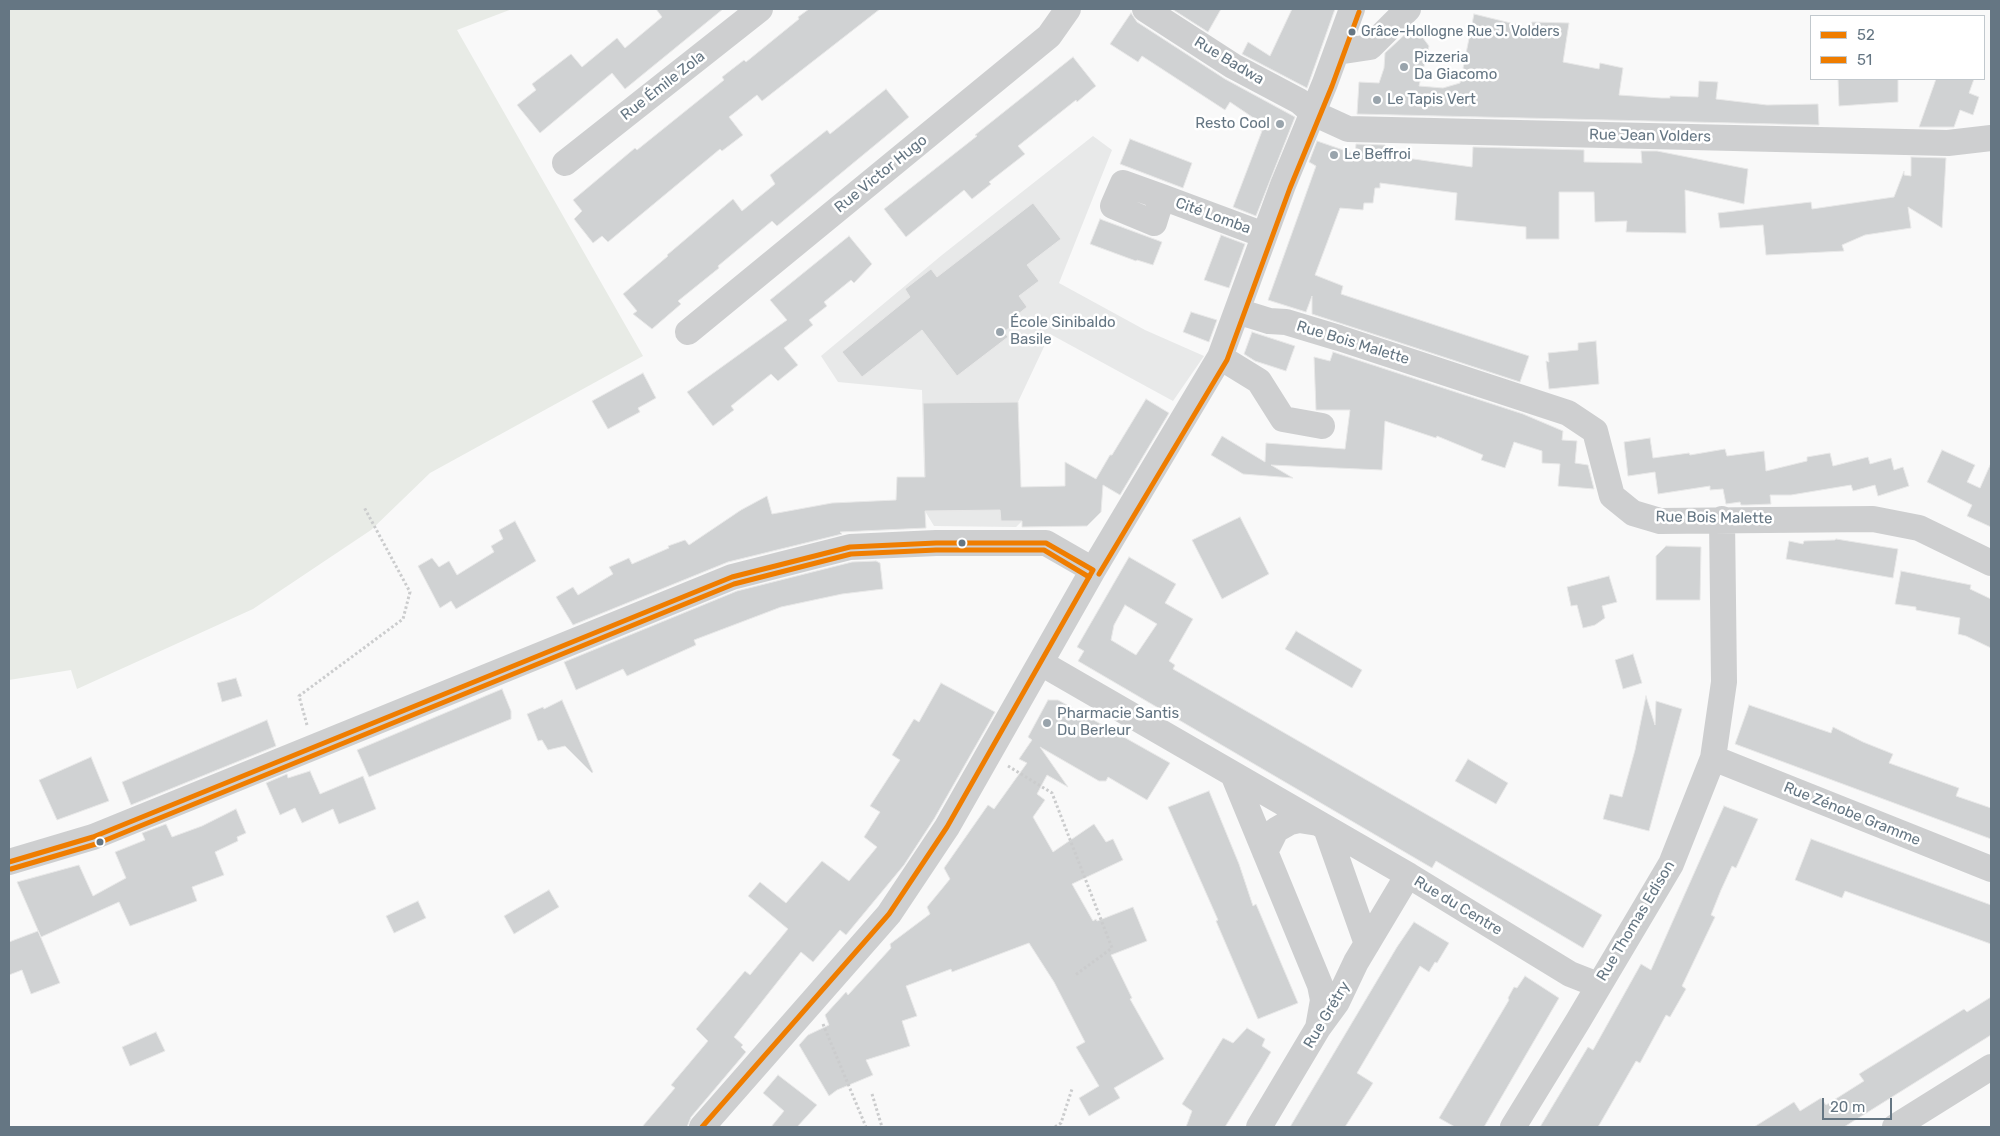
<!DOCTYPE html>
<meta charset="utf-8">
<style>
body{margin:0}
#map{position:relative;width:2000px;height:1136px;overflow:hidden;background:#f9f9f9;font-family:Rubik,sans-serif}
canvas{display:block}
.frame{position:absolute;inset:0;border:10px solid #657683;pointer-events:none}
.legend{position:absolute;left:1810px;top:15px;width:175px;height:65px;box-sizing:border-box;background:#fff;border:1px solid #c1c8cd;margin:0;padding:6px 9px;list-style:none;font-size:15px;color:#657683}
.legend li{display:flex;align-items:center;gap:10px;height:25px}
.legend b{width:25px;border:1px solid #c1c8cd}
.scale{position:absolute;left:1822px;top:1098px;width:70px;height:22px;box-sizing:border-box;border:2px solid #657683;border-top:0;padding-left:6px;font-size:15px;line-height:18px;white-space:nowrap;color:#657683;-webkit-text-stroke:4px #fff;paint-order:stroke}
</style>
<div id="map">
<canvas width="2000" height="1136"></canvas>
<div class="frame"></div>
<ul class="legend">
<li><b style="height:6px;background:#ef7d00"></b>52</li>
<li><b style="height:6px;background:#ef7d00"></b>51</li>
</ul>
<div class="scale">20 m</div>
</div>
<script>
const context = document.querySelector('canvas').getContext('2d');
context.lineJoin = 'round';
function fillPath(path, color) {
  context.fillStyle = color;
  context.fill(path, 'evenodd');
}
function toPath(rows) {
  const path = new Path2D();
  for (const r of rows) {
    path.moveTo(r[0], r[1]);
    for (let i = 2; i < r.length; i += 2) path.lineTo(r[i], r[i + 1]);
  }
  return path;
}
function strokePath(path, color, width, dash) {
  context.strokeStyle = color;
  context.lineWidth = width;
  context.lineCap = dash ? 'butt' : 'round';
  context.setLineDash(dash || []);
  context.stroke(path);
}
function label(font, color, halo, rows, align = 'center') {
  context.font = font + ' Rubik,sans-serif';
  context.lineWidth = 5;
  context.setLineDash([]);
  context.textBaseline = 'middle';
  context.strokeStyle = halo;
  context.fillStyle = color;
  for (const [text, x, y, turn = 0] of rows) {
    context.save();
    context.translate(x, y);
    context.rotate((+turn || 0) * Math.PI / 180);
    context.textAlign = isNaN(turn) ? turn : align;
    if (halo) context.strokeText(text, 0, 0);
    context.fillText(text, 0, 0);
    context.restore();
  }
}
fillPath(toPath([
 [1093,136,1112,150,1059,283,1145,330,1204,356,1173,401,1050,334,1018,402,1022,521,1016,527,934,526,925,511,922,390,838,382,821,356,942,255]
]), '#e8e9e9');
fillPath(toPath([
 [9,9,512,9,457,30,643,356,430,473,371,530,253,609,77,689,71,670,9,680]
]), '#e8ebe6');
const building = toPath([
 [656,9,723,9,625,89,612,73,540,133,517,105,536,90,532,84,571,54,582,67,617,38,625,48,662,17,656,9],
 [809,9,880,9,762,101,757,95,729,117,743,135,722,151,720,149,608,242,602,236,593,243,574,219,582,211,573,200,635,148,637,150,724,80,722,77,744,60,746,62,799,19,798,17,809,9],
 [1172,9,1221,9,1208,32,1172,9],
 [1292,9,1335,9,1307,88,1242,54,1248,42,1270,56,1292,9],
 [1131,13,1137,22,1225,79,1295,117,1256,216,1233,207,1262,131,1256,127,1258,121,1230,102,1225,110,1142,56,1138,62,1110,44,1131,13],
 [1474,14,1531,28,1532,22,1569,23,1563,62,1599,69,1600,63,1623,68,1619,95,1661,98,1670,98,1670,96,1698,97,1699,81,1718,82,1716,99,1767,105,1818,104,1819,125,1357,114,1359,82,1379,83,1384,68,1385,53,1414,26,1429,46,1419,86,1443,88,1460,83,1474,14],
 [1073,57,1096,86,1077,102,1076,100,1018,146,1025,154,989,182,991,184,972,199,964,190,906,237,884,209,977,136,975,135,1073,57],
 [1838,79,1898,79,1898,102,1839,106,1838,79],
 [1936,79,1974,79,1969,93,1979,97,1973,115,1960,110,1954,127,1919,127,1936,79],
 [886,89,909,117,777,226,772,221,718,266,719,268,678,301,681,304,652,329,633,314,637,311,623,294,668,256,667,255,733,199,742,211,775,184,770,175,827,130,830,134,886,89],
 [1130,139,1192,163,1183,188,1120,164,1130,139],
 [1317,141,1355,154,1356,144,1385,145,1384,155,1472,167,1473,147,1584,150,1584,162,1642,163,1641,151,1657,151,1748,169,1744,204,1685,190,1686,233,1626,232,1627,221,1595,222,1594,192,1559,192,1559,239,1526,239,1526,227,1455,220,1457,193,1380,183,1380,188,1375,188,1373,203,1364,203,1363,210,1340,208,1315,275,1343,286,1341,294,1529,356,1520,382,1312,314,1312,296,1306,312,1268,300,1316,166,1309,162,1317,141],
 [1911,157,1946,158,1942,228,1908,207,1911,228,1865,235,1842,245,1844,251,1766,255,1763,225,1720,228,1718,213,1811,202,1812,209,1894,197,1904,171,1904,175,1911,176,1911,157],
 [1033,203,1061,239,1027,265,1039,281,1019,296,1027,307,1017,315,1020,319,1004,332,1008,337,957,376,922,330,862,377,842,352,910,297,905,289,931,269,937,277,1033,203],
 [1100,219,1162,242,1153,265,1137,260,1136,261,1090,244,1100,219],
 [1221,235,1245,244,1229,288,1204,280,1221,235],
 [849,236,872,264,854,283,851,280,824,302,827,306,809,320,813,325,784,348,798,365,778,381,771,374,731,406,734,410,713,426,687,392,787,320,770,300,849,236],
 [1191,312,1217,320,1209,342,1183,332,1191,312],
 [1252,332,1295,346,1286,371,1255,361,1244,354,1252,332],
 [1596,341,1599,384,1549,389,1546,361,1549,362,1548,353,1578,350,1578,343,1596,341],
 [1333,352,1523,414,1563,431,1562,440,1577,441,1575,463,1588,465,1594,489,1558,486,1560,464,1542,463,1542,451,1514,442,1505,468,1481,460,1483,455,1437,436,1436,438,1385,421,1382,470,1271,465,1293,478,1243,474,1211,455,1222,436,1265,462,1266,443,1345,449,1350,410,1316,410,1314,357,1330,361,1333,352],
 [643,373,656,398,638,408,640,412,608,429,592,401,643,373],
 [1146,399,1169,413,1120,495,1103,485,1101,512,1087,526,1022,527,1022,521,1001,521,1000,510,925,511,926,528,840,532,842,534,728,562,573,625,556,597,573,587,578,595,613,574,609,567,629,558,632,564,669,548,668,546,685,540,689,545,741,510,767,496,772,514,832,503,896,500,897,477,925,477,923,403,1018,402,1021,487,1065,486,1065,462,1096,479,1110,455,1112,455,1146,399],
 [1650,438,1653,458,1689,453,1690,455,1725,449,1727,456,1764,451,1766,471,1807,461,1807,457,1830,453,1833,466,1868,457,1870,464,1891,458,1894,470,1903,467,1909,486,1878,496,1875,485,1853,491,1851,485,1791,495,1770,495,1771,504,1747,505,1741,505,1740,502,1726,504,1723,489,1710,490,1710,486,1658,494,1655,472,1628,476,1624,442,1650,438],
 [1942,450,1975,465,1967,482,1980,488,1991,463,1991,527,1967,516,1972,505,1927,482,1942,450],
 [1240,517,1269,574,1222,599,1192,540,1240,517],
 [515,521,536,561,456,609,451,601,440,608,418,566,432,558,439,567,449,561,457,575,494,552,491,546,503,539,499,530,515,521],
 [1836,539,1898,549,1893,578,1786,559,1789,541,1803,544,1804,541,1835,540,1836,539],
 [1666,546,1701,547,1700,600,1656,600,1656,556,1666,546],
 [1129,557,1176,584,1165,603,1193,619,1169,661,1175,665,1173,669,1602,915,1583,948,1436,861,1432,868,1078,661,1084,651,1077,647,1129,557],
 [1125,605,1157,624,1136,655,1111,640,1114,625,1125,605],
 [876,561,880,563,883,589,842,594,781,607,694,640,696,645,627,676,623,669,576,690,564,662,737,591,852,562,876,561],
 [1901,571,1971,585,1970,589,1991,599,1991,648,1966,636,1958,634,1960,618,1916,610,1916,607,1895,604,1901,571],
 [1609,576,1617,602,1602,606,1605,618,1595,625,1583,628,1577,605,1571,606,1567,587,1609,576],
 [1296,631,1362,670,1352,688,1285,649,1296,631],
 [1633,654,1642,683,1623,689,1615,660,1633,654],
 [236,678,242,696,222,702,217,683,236,678],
 [941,683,995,712,934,819,904,865,846,935,840,930,813,962,801,952,734,1037,743,1045,741,1047,746,1052,691,1117,687,1127,642,1127,675,1088,671,1085,708,1041,696,1029,745,971,750,975,788,929,748,896,760,882,786,903,822,861,849,881,877,847,864,837,880,812,870,806,900,760,892,755,914,719,919,722,941,683],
 [502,689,511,711,511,719,369,777,357,750,502,689],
 [1646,696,1655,725,1656,701,1682,709,1649,831,1603,819,1610,794,1622,797,1635,750,1646,696],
 [562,700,593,772,592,773,565,746,548,750,542,740,538,741,527,714,543,707,544,709,562,700],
 [1048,700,1058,700,1170,763,1147,800,1108,777,1106,781,1099,781,1040,747,1068,787,1047,775,1037,794,1045,800,1033,817,1053,852,1094,824,1106,842,1113,839,1123,860,1072,884,1093,921,1096,919,1097,921,1133,907,1147,941,1111,955,1132,998,1130,999,1164,1059,1114,1088,1120,1098,1089,1116,1079,1098,1099,1086,1076,1047,1085,1042,1054,982,1029,943,952,972,951,969,906,986,917,1016,902,1021,910,1046,866,1060,873,1075,837,1090,829,1096,799,1045,808,1035,829,1025,825,1015,846,992,848,995,891,948,890,944,930,914,927,907,950,879,944,868,988,805,994,809,1027,763,1019,759,1032,740,1028,737,1048,700],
 [1749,705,1831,733,1833,727,1863,742,1893,754,1889,763,1959,788,1956,796,1991,808,1991,839,1735,744,1749,705],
 [267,720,276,746,131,805,122,782,267,720],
 [91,757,109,801,57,820,39,780,91,757],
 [1468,759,1508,783,1496,804,1455,781,1468,759],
 [310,771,320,794,363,776,376,809,339,824,333,809,302,823,295,808,280,815,266,783,287,774,288,778,310,771],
 [1209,791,1239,864,1253,906,1256,904,1298,1003,1258,1019,1216,921,1218,920,1168,807,1209,791],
 [1724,806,1758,819,1736,868,1732,866,1721,890,1711,915,1715,917,1682,986,1686,989,1670,1017,1666,1015,1640,1063,1636,1061,1598,1127,1540,1127,1588,1047,1593,1050,1641,964,1651,970,1724,806],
 [236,809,246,833,237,837,238,841,215,852,224,875,192,887,197,901,130,926,119,902,41,937,17,882,79,865,93,896,126,878,115,852,145,840,142,833,166,824,172,837,202,826,236,809],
 [1811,839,1991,905,1991,944,1845,891,1842,898,1795,880,1811,839],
 [549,890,559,907,514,934,504,916,549,890],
 [418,901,426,918,394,933,386,916,418,901],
 [1414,922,1449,943,1437,963,1435,962,1429,972,1420,966,1357,1073,1373,1083,1345,1127,1290,1127,1397,947,1414,922],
 [38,931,60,983,31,994,22,970,9,975,9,942,38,931],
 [1525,976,1559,998,1484,1127,1455,1127,1439,1118,1509,1000,1508,998,1514,987,1517,988,1525,976],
 [1991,997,1991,1035,1844,1127,1754,1127,1794,1102,1800,1111,1821,1098,1826,1105,1864,1081,1859,1074,1964,1009,1967,1012,1991,997],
 [1247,1028,1265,1039,1262,1046,1271,1052,1261,1069,1225,1127,1186,1127,1192,1111,1182,1104,1223,1038,1233,1043,1247,1028],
 [156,1032,165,1051,130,1066,122,1047,156,1032],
 [778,1075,817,1105,797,1127,771,1127,784,1111,763,1093,778,1075]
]);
fillPath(building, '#d0d2d3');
strokePath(building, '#e8e8e8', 1);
strokePath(toPath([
 [307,725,299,696,403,619,410,592,364,507],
 [1008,766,1052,793,1112,948,1074,976],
 [823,1024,866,1127],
 [872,1094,882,1127],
 [1055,1127,1061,1123,1072,1089]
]), '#cbcccd', 3, [2.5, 2.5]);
strokePath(toPath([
 [1145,9,1233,66,1299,101,1313,113,1348,129,1948,143,1991,138],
 [1337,52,1370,47,1408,9],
 [565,163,760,9],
 [1162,197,1154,223,1113,206,1123,183,1162,197,1264,235],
 [1237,311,1269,321,1286,322,1339,338,1568,413,1595,431,1612,496,1633,513,1660,521,1873,519,1919,528,1991,563],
 [688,332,1049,36,1068,9],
 [1220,357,1259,381,1283,419,1322,426],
 [1041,663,1408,875,1570,974,1598,985],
 [1713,758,1991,869],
 [1233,774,1320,985,1323,1000,1318,1028],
 [1326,828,1367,944],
 [1265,852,1276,830,1290,822,1299,820,1318,823],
 [9,862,93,837,732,577,850,547,936,543,1046,543,1093,570],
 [702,1127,889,914,947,827,1093,570,1220,357,1283,185,1325,83,1352,9],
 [1259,1127,1318,1028,1337,1002,1356,962,1408,875],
 [1513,1127,1578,1021,1671,864,1713,758,1724,682,1722,519],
 [1895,1127,1991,1067]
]), '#cecfd0', 26);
strokePath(toPath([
 [9,862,93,837,732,577,850,547,936,543,1046,543,1093,570],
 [702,1127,889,914,947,827,1093,570]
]), '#ef7d00', 5);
strokePath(toPath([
 [1099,574,1227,360,1290,188,1332,86,1359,12],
 [11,869,96,844,734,584,851,554,936,550,1044,550,1089,577]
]), '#ef7d00', 5);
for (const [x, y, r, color] of [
 [1352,32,4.5,"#657683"],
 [1404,67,5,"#99a4ac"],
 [1377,100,5,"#99a4ac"],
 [1280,124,5,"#99a4ac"],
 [1334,155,5,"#99a4ac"],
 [1000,332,5,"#99a4ac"],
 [962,543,4.5,"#657683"],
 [1047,723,5,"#99a4ac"],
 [100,842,4.5,"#657683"]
]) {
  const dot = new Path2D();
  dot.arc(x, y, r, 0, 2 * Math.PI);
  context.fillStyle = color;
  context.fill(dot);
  strokePath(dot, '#fff', 2);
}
label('14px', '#657683', '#fff', [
 ["Grâce-Hollogne Rue J. Volders",1361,32]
], 'left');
label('15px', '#657683', '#fff', [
 ["Pizzeria",1414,58],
 ["Da Giacomo",1414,75],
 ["Le Tapis Vert",1387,100],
 ["Resto Cool",1270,124,"right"],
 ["Le Beffroi",1344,155],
 ["École Sinibaldo",1010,323],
 ["Basile",1010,340],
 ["Pharmacie Santis",1057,714],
 ["Du Berleur",1057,731]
], 'left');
label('15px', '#657683', '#fff', [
 ["Rue Badwa",1229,61,31],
 ["Rue Émile Zola",663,86,-38],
 ["Rue Jean Volders",1650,136,1],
 ["Rue Victor Hugo",881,174,-39],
 ["Cité Lomba",1213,216,20],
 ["Rue Bois Malette",1353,343,17],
 ["Rue Bois Malette",1714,518,1],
 ["Rue Zénobe Gramme",1852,814,22],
 ["Rue du Centre",1458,906,31],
 ["Rue Thomas Edison",1636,921,-59],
 ["Rue Grétry",1327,1015,-59]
]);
</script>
